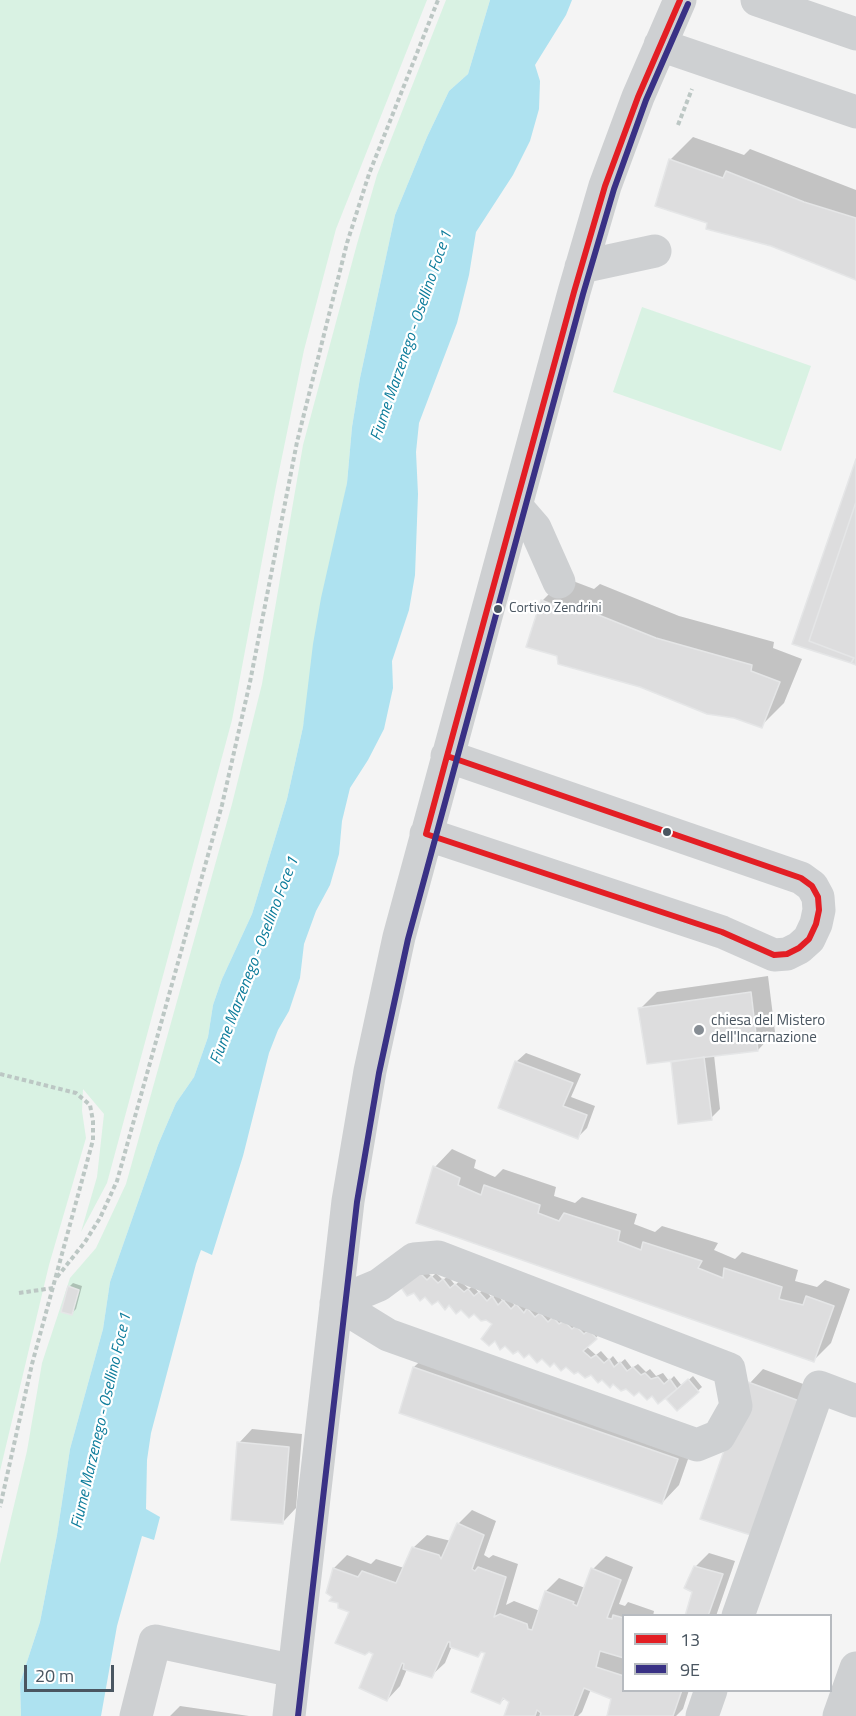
<!DOCTYPE html>
<style>
body{margin:0}
#map{position:relative;width:856px;height:1716px;overflow:hidden;background:#f4f4f4;font-family:"Titillium Web",sans-serif}
canvas{display:block}
.legend{position:absolute;left:622px;top:1614px;width:210px;height:78px;box-sizing:border-box;background:#fff;border:2px solid #b7bbc0;margin:0;padding:8px 10px;list-style:none;font-size:18px;color:#4a5661}
.legend li{display:flex;align-items:center;gap:12px;height:30px}
.legend b{width:30px;border:2px solid #b7bbc0}
.scale{position:absolute;left:24px;top:1665px;width:90px;height:27px;box-sizing:border-box;border:3px solid #4a5661;border-top:0;padding-left:8px;font-size:18px;line-height:21px;white-space:nowrap;color:#4a5661;-webkit-text-stroke:4px #fff;paint-order:stroke}
</style>
<div id="map">
<canvas width="856" height="1716"></canvas>
<ul class="legend">
<li><b style="height:8px;background:#e31e24"></b>13</li>
<li><b style="height:8px;background:#393185"></b>9E</li>
</ul>
<div class="scale">20 m</div>
</div>
<script>
const context = document.querySelector('canvas').getContext('2d');
context.lineJoin = 'round';
function fillPath(path, color) {
  context.fillStyle = color;
  context.fill(path, 'evenodd');
}
function toPath(rows) {
  const path = new Path2D();
  for (const r of rows) {
    path.moveTo(r[0], r[1]);
    for (let i = 2; i < r.length; i += 2) path.lineTo(r[i], r[i + 1]);
  }
  return path;
}
function strokePath(path, color, width, dash) {
  context.strokeStyle = color;
  context.lineWidth = width;
  context.lineCap = dash ? 'butt' : 'round';
  context.setLineDash(dash || []);
  context.stroke(path);
}
function label(font, color, halo, rows, align = 'center') {
  context.font = font + ' "Titillium Web",sans-serif';
  context.lineWidth = 4.5;
  context.setLineDash([]);
  context.textBaseline = 'middle';
  context.strokeStyle = halo;
  context.fillStyle = color;
  for (const [text, x, y, turn = 0] of rows) {
    context.save();
    context.translate(x, y);
    context.rotate((+turn || 0) * Math.PI / 180);
    context.textAlign = isNaN(turn) ? turn : align;
    if (halo) context.strokeText(text, 0, 0);
    context.fillText(text, 0, 0);
    context.restore();
  }
}
fillPath(toPath([
 [0,0,427,0,336,229,304,350,276,486,232,720,107,1183,81,1232,97,1177,104,1114,83,1089,82,1111,86,1138,49,1265,0,1471],
 [446,0,490,0,468,74,449,91,427,137,395,215,360,378,352,427,347,483,303,727,287,799,252,914,222,979,213,1005,208,1037,194,1077,176,1103,158,1145,110,1282,103,1329,70,1449,57,1535,40,1622,20,1683,21,1716,0,1716,0,1564,27,1451,42,1363,70,1278,96,1248,126,1184,232,804,262,684,303,445,357,244,377,175],
 [642,307,811,366,781,451,613,392]
]), '#d9f2e3');
fillPath(toPath([
 [490,0,572,0,566,15,535,65,540,81,539,109,530,141,513,175,476,232,469,275,457,323,419,423,416,452,418,494,415,575,409,610,392,661,393,688,384,729,368,760,350,788,342,821,339,854,330,885,316,911,304,944,300,978,289,1011,278,1030,269,1053,243,1156,212,1255,201,1250,196,1264,151,1433,147,1460,146,1509,160,1517,154,1540,142,1536,117,1626,101,1716,21,1716,20,1683,40,1622,57,1535,70,1449,103,1329,110,1282,158,1145,176,1103,194,1077,208,1037,213,1005,222,979,252,914,287,799,303,727,313,644,321,598,347,483,352,427,360,378,395,215,427,137,449,91,468,74]
]), '#aee2f0');
fillPath(toPath([
 [693,137,744,155,750,149,856,190,856,279,772,245,708,222,670,160],
 [565,578,594,589,600,584,679,616,774,642,773,648,802,659,784,703,761,726,542,601],
 [768,976,775,1032,758,1050,714,1055,720,1109,711,1118,673,1062,675,1059,640,1009,657,992],
 [526,1053,581,1074,571,1097,595,1106,587,1128,578,1137,516,1062],
 [452,1149,476,1160,474,1168,495,1177,503,1169,556,1187,554,1196,575,1203,582,1197,637,1214,634,1224,655,1232,662,1226,718,1243,714,1250,735,1259,742,1252,798,1270,795,1281,817,1287,825,1280,850,1289,831,1343,814,1360,418,1222,435,1167],
 [424,1269,432,1277,436,1273,443,1280,448,1276,455,1285,460,1281,469,1289,473,1286,479,1293,484,1289,492,1298,497,1293,503,1302,508,1297,515,1306,521,1301,600,1334,586,1346,596,1355,601,1351,609,1360,613,1356,619,1364,625,1359,632,1368,638,1364,646,1372,650,1369,656,1376,663,1373,669,1381,674,1376,682,1386,693,1376,702,1387,677,1409,666,1397,626,1387,529,1351,494,1324,474,1312,414,1291],
 [73,1283,82,1286,76,1309,72,1313,69,1287],
 [432,1350,694,1442,679,1485,662,1503,401,1412,414,1367],
 [763,1369,814,1388,702,1518,750,1383],
 [252,1429,302,1434,296,1508,283,1522,239,1443],
 [472,1510,496,1521,484,1555,489,1558,493,1555,518,1564,506,1605,514,1601,540,1611,546,1591,559,1578,585,1588,593,1569,606,1556,633,1567,619,1604,625,1606,628,1602,654,1611,653,1616,624,1616,624,1690,689,1690,683,1709,676,1716,608,1716,613,1698,591,1689,582,1712,578,1716,505,1716,511,1701,505,1698,500,1703,487,1652,452,1646,445,1663,431,1676,407,1669,400,1686,387,1700,375,1654,351,1611,334,1596,334,1568,347,1555,371,1564,376,1559,404,1568,413,1548,427,1535,451,1541,458,1524],
 [709,1553,735,1561,716,1616,687,1616,694,1591,695,1567],
 [180,1706,249,1716,170,1716]
]), '#0003');
const building = toPath([
 [669,159,723,178,726,171,804,202,856,218,856,280,771,246,706,229,707,223,655,206,669,159],
 [856,459,856,502,809,641,854,658,851,663,792,644,856,459],
 [856,502,856,665,851,663,854,658,809,641,856,502],
 [541,600,572,612,576,606,656,638,752,665,751,671,780,682,762,728,734,718,707,714,640,687,558,664,557,656,526,647,541,600],
 [751,992,758,1051,647,1064,638,1008,751,992],
 [704,1057,712,1120,678,1124,671,1062,704,1057],
 [515,1061,573,1083,563,1106,587,1115,578,1139,498,1108,515,1061],
 [433,1166,460,1178,458,1185,481,1195,484,1185,540,1205,538,1213,559,1221,564,1213,620,1231,618,1241,641,1250,643,1242,702,1261,698,1268,723,1278,724,1268,782,1287,779,1299,803,1305,806,1296,834,1306,814,1362,416,1223,433,1166],
 [419,1272,427,1280,431,1276,438,1283,443,1279,450,1288,455,1284,464,1292,468,1289,474,1296,479,1292,487,1301,492,1296,498,1305,503,1300,511,1309,516,1304,524,1313,527,1308,535,1317,540,1313,548,1322,553,1317,559,1324,564,1321,572,1329,576,1326,584,1334,589,1330,597,1339,583,1351,591,1358,596,1355,604,1363,609,1359,614,1367,620,1362,627,1371,633,1367,641,1375,645,1373,651,1379,658,1377,664,1384,670,1379,677,1389,658,1404,652,1396,647,1400,639,1392,634,1396,626,1389,621,1391,613,1384,610,1388,602,1380,598,1383,591,1375,585,1378,578,1372,574,1374,566,1367,561,1371,554,1363,550,1367,542,1359,537,1363,529,1354,524,1358,518,1351,513,1354,505,1346,500,1350,495,1341,489,1346,481,1339,492,1324,486,1320,481,1321,474,1314,469,1318,461,1310,456,1314,449,1305,445,1310,438,1301,432,1305,425,1297,420,1301,414,1293,407,1296,400,1286,419,1272],
 [68,1286,79,1290,72,1315,61,1312,68,1286],
 [413,1367,678,1459,662,1504,399,1413,413,1367],
 [688,1379,699,1392,677,1411,666,1399,688,1379],
 [748,1382,802,1402,757,1537,700,1519,748,1382],
 [237,1442,289,1447,283,1524,231,1520,237,1442],
 [457,1523,484,1535,472,1569,475,1571,478,1567,506,1577,494,1617,500,1614,527,1624,528,1629,532,1630,545,1591,574,1602,573,1604,577,1606,591,1568,621,1580,607,1618,612,1619,613,1615,624,1618,624,1658,600,1651,596,1667,624,1676,624,1690,682,1690,673,1716,607,1716,611,1699,584,1688,573,1716,540,1716,541,1713,537,1710,535,1716,504,1716,509,1702,503,1698,500,1704,471,1692,485,1653,481,1652,478,1657,450,1647,450,1642,448,1642,432,1678,403,1669,404,1664,402,1663,387,1701,359,1688,373,1654,369,1652,365,1655,335,1643,349,1612,338,1608,338,1603,329,1601,332,1597,326,1593,333,1568,358,1577,362,1571,396,1583,412,1547,439,1555,441,1559,457,1523],
 [694,1566,723,1574,708,1616,685,1616,692,1592,684,1588,694,1566]
]);
fillPath(building, '#ddddde');
strokePath(building, '#e5e6e7', 1.5);
strokePath(toPath([
 [678,125,692,89],
 [0,1074,76,1093,90,1105,93,1121,93,1140,32,1364,0,1507],
 [57,1277,85,1242,100,1218,117,1181,222,805,250,682,297,442,347,243,369,174,438,0],
 [19,1293,53,1288]
]), '#bcc7c4', 4, [4.5, 3]);
strokePath(toPath([
 [757,0,856,34],
 [660,45,856,112],
 [581,267,655,251],
 [516,506,535,528,559,582],
 [426,834,722,932,774,955,787,954,799,948,809,939,816,924,819,910,818,897,812,886,801,878,447,756],
 [438,1257,729,1369,736,1406,719,1436,697,1445,388,1335,336,1303,379,1285,414,1259,438,1257],
 [738,1616,819,1387,856,1401],
 [136,1716,155,1641,294,1671],
 [289,1716,348,1201,370,1071,399,937,574,292,605,186,638,97,680,0],
 [702,1716,711,1690],
 [839,1716,856,1668]
]), '#ced0d2', 33);
strokePath(toPath([
 [447,756,801,878,812,886,818,897,819,910,816,924,809,939,799,948,787,954,774,955,722,932,426,834,447,756],
 [447,756,574,292,605,186,638,97,680,0]
]), '#e31e24', 6);
strokePath(toPath([
 [298,1716,357,1202,379,1073,408,939,583,294,614,189,646,100,688,4]
]), '#393185', 6);
for (const [x, y, r, color] of [
 [498,609,5,"#4a5661"],
 [667,832,5,"#4a5661"],
 [699,1030,6,"#868d94"]
]) {
  const dot = new Path2D();
  dot.arc(x, y, r, 0, 2 * Math.PI);
  context.fillStyle = color;
  context.fill(dot);
  strokePath(dot, '#fff', 2);
}
label('14px', '#4a5661', '#fff', [
 ["Cortivo Zendrini",509,609]
], 'left');
label('15px', '#4a5661', '#fff', [
 ["chiesa del Mistero",711,1021],
 ["dell'Incarnazione",711,1038]
], 'left');
label('italic 16px', '#0c7c9b', '#fff', [
 ["Fiume Marzenego - Osellino Foce 1",412,336,-71],
 ["Fiume Marzenego - Osellino Foce 1",255,961,-69],
 ["Fiume Marzenego - Osellino Foce 1",102,1421,-77]
]);
</script>
